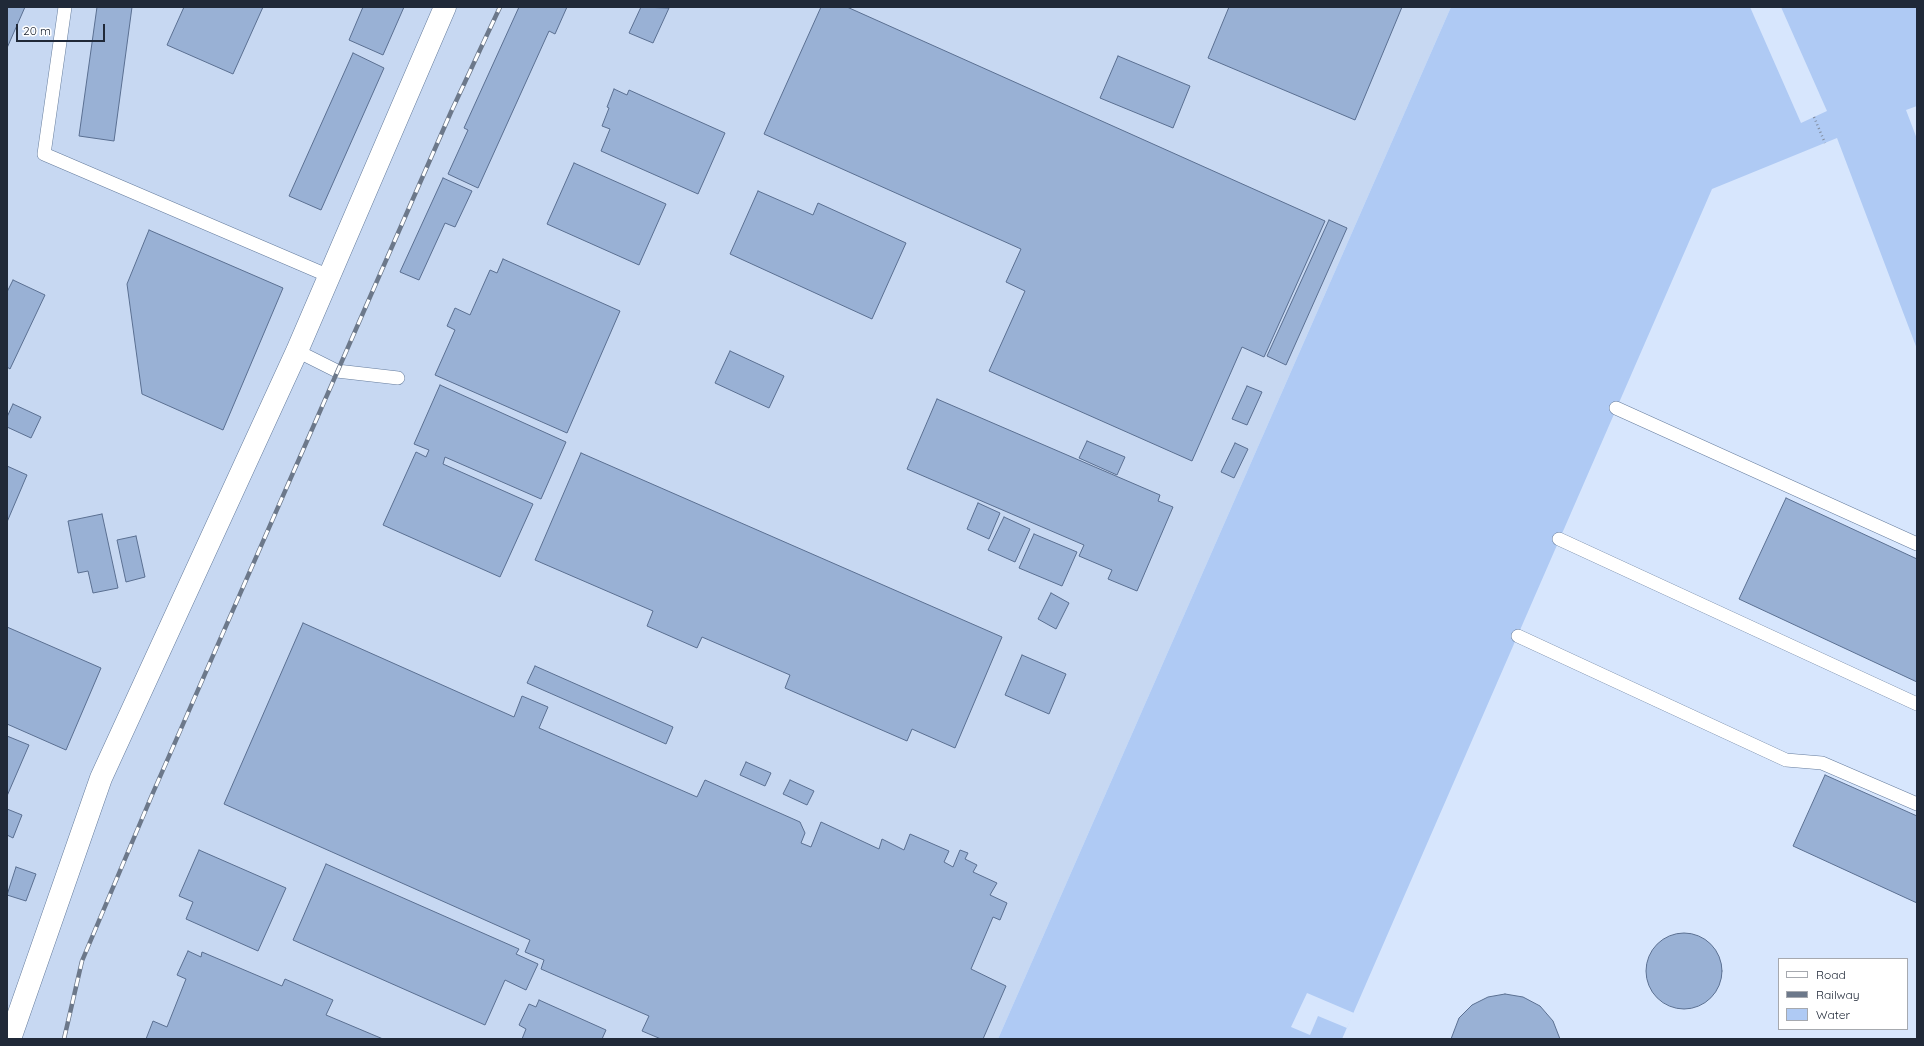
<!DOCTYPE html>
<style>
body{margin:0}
#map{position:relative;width:1924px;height:1046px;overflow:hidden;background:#d7e6fd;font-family:Quicksand,sans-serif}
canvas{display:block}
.frame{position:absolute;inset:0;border:8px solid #202938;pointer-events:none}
.legend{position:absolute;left:1778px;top:958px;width:130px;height:72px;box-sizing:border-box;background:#fff;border:1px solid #a6a9af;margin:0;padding:5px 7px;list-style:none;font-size:12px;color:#202938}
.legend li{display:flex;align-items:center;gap:8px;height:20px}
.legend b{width:20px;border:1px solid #a6a9af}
.scale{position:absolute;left:16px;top:24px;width:89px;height:18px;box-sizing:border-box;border:2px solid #202938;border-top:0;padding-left:5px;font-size:12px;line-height:14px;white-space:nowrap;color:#202938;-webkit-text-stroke:3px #fff;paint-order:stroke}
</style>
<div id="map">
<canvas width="1924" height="1046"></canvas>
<div class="frame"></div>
<ul class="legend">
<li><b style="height:5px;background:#fff"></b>Road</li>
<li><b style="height:5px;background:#6c788a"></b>Railway</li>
<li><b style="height:11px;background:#afcaf4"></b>Water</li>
</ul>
<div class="scale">20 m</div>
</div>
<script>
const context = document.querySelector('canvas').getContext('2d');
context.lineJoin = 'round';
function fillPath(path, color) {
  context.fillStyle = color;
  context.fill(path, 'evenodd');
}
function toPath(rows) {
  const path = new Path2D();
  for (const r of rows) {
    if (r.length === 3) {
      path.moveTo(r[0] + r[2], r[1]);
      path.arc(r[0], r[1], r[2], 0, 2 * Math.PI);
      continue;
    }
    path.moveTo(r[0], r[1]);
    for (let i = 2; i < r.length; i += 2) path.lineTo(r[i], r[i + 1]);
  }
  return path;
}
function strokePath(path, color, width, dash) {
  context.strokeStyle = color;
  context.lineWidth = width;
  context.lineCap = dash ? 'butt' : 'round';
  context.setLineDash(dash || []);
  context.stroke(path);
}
fillPath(toPath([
 [7,7,1451,7,998,1039,7,1039]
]), '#c7d8f2');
fillPath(toPath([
 [1451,7,1917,7,1917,106,1906,110,1917,139,1917,349,1837,138,1712,189,1342,1039,998,1039]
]), '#afcaf4');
fillPath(toPath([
 [1750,7,1781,7,1827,111,1801,123],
 [1307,993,1354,1013,1347,1028,1318,1016,1310,1035,1291,1027]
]), '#d7e6fd');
const building = toPath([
 [7,7,25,7,7,48,7,7],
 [97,7,132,7,114,141,79,136,97,7],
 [184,7,263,7,233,74,167,45,184,7],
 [363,7,404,7,383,55,349,40,363,7],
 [519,7,567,7,555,34,549,31,478,188,448,174,468,130,464,128,519,7],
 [641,7,669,8,653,43,629,33,641,7],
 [821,7,847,7,1325,221,1264,357,1242,347,1192,461,989,371,1025,291,1006,282,1021,249,764,134,821,7],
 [1229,7,1402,7,1355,120,1208,58,1229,7],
 [353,53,384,68,321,210,289,196,353,53],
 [1118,56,1190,86,1173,128,1100,98,1118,56],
 [614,89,627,95,629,90,725,133,698,194,601,151,610,129,602,126,609,108,607,107,614,89],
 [574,163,666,204,639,265,547,224,574,163],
 [443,178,472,191,455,227,445,223,419,280,400,272,443,178],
 [758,191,813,215,818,203,906,243,872,319,730,254,758,191],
 [1329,220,1347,228,1286,365,1267,356,1329,220],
 [149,230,283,288,223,430,142,394,127,284,149,230],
 [503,259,620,311,567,433,435,375,455,330,447,326,455,308,470,315,490,270,497,273,503,259],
 [13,280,45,295,10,369,7,367,7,292,13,280],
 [730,351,784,376,769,408,715,383,730,351],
 [440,385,566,442,541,499,445,457,443,464,533,504,500,577,383,525,416,452,426,457,429,450,414,444,440,385],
 [1247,386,1262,392,1247,425,1232,419,1247,386],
 [937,399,1160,495,1158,501,1173,507,1137,591,1108,579,1112,570,1079,556,1084,545,907,469,937,399],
 [13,404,41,417,31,438,7,427,7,417,13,404],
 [1087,441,1125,457,1117,475,1079,458,1087,441],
 [1235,443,1248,449,1234,478,1221,472,1235,443],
 [581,453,1002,637,955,748,912,729,907,741,785,688,790,675,702,637,697,648,647,626,653,611,535,560,581,453],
 [7,466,27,475,7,522,7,466],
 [1786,498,1917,559,1917,682,1739,599,1786,498],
 [978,503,1000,513,989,539,967,529,978,503],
 [102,514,118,588,93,593,88,571,78,573,68,521,102,514],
 [1004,517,1030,529,1015,562,988,550,1004,517],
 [1034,534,1077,552,1062,586,1019,568,1034,534],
 [136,536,145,577,126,582,117,540,136,536],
 [1051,593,1069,603,1056,629,1038,619,1051,593],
 [303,623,514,717,522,696,548,707,539,728,697,797,705,780,800,822,805,833,801,843,811,847,821,822,879,849,882,839,904,850,910,834,949,851,944,862,953,867,960,850,968,853,965,859,977,865,973,872,997,883,990,895,1007,903,1000,920,993,917,971,969,1006,986,983,1039,661,1039,642,1031,649,1016,541,969,544,960,525,952,530,940,224,804,303,623],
 [7,627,101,668,66,750,7,724,7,627],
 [1022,655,1066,674,1049,714,1005,695,1022,655],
 [535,666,673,727,666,744,527,683,535,666],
 [7,736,29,745,7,796,7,736],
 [746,762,771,773,765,786,740,775,746,762],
 [1825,775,1917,816,1917,903,1793,846,1825,775],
 [790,780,814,791,807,805,783,794,790,780],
 [7,809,22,815,13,838,7,835,7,809],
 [199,850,286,888,258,951,186,919,193,902,179,896,199,850],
 [326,864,519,949,516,954,538,964,526,990,505,980,485,1025,293,940,326,864],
 [16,867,36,874,26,901,7,895,16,867],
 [1684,971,38],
 [188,951,201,957,202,952,282,986,285,979,333,1000,326,1015,383,1039,146,1039,153,1021,167,1027,186,979,177,975,188,951],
 [1505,994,1523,997,1540,1006,1553,1021,1560,1039,1451,1039,1459,1018,1472,1005,1488,997,1505,994],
 [539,1000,606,1030,602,1039,522,1039,526,1029,519,1025,529,1004,536,1007,539,1000]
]);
fillPath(building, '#99b1d5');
strokePath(building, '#5b7092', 1);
const lane = toPath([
 [65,7,44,154,329,276],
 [297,351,337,371,398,378],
 [1616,408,1917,544],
 [1559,539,1917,704],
 [1518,636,1786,760,1822,763,1917,804]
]);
const secondary = toPath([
 [10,1039,101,778,297,351,445,7]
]);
strokePath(lane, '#657c9d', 14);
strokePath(secondary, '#657c9d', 23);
strokePath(toPath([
 [1814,117,1825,143]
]), '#818da0', 2.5, [1, 3]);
strokePath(lane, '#fff', 13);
strokePath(secondary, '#fff', 22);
const rail = toPath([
 [64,1039,82,961,152,795,451,112,500,7]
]);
strokePath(rail, '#6c788a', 4.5);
strokePath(rail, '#fff', 3, [9]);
</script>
